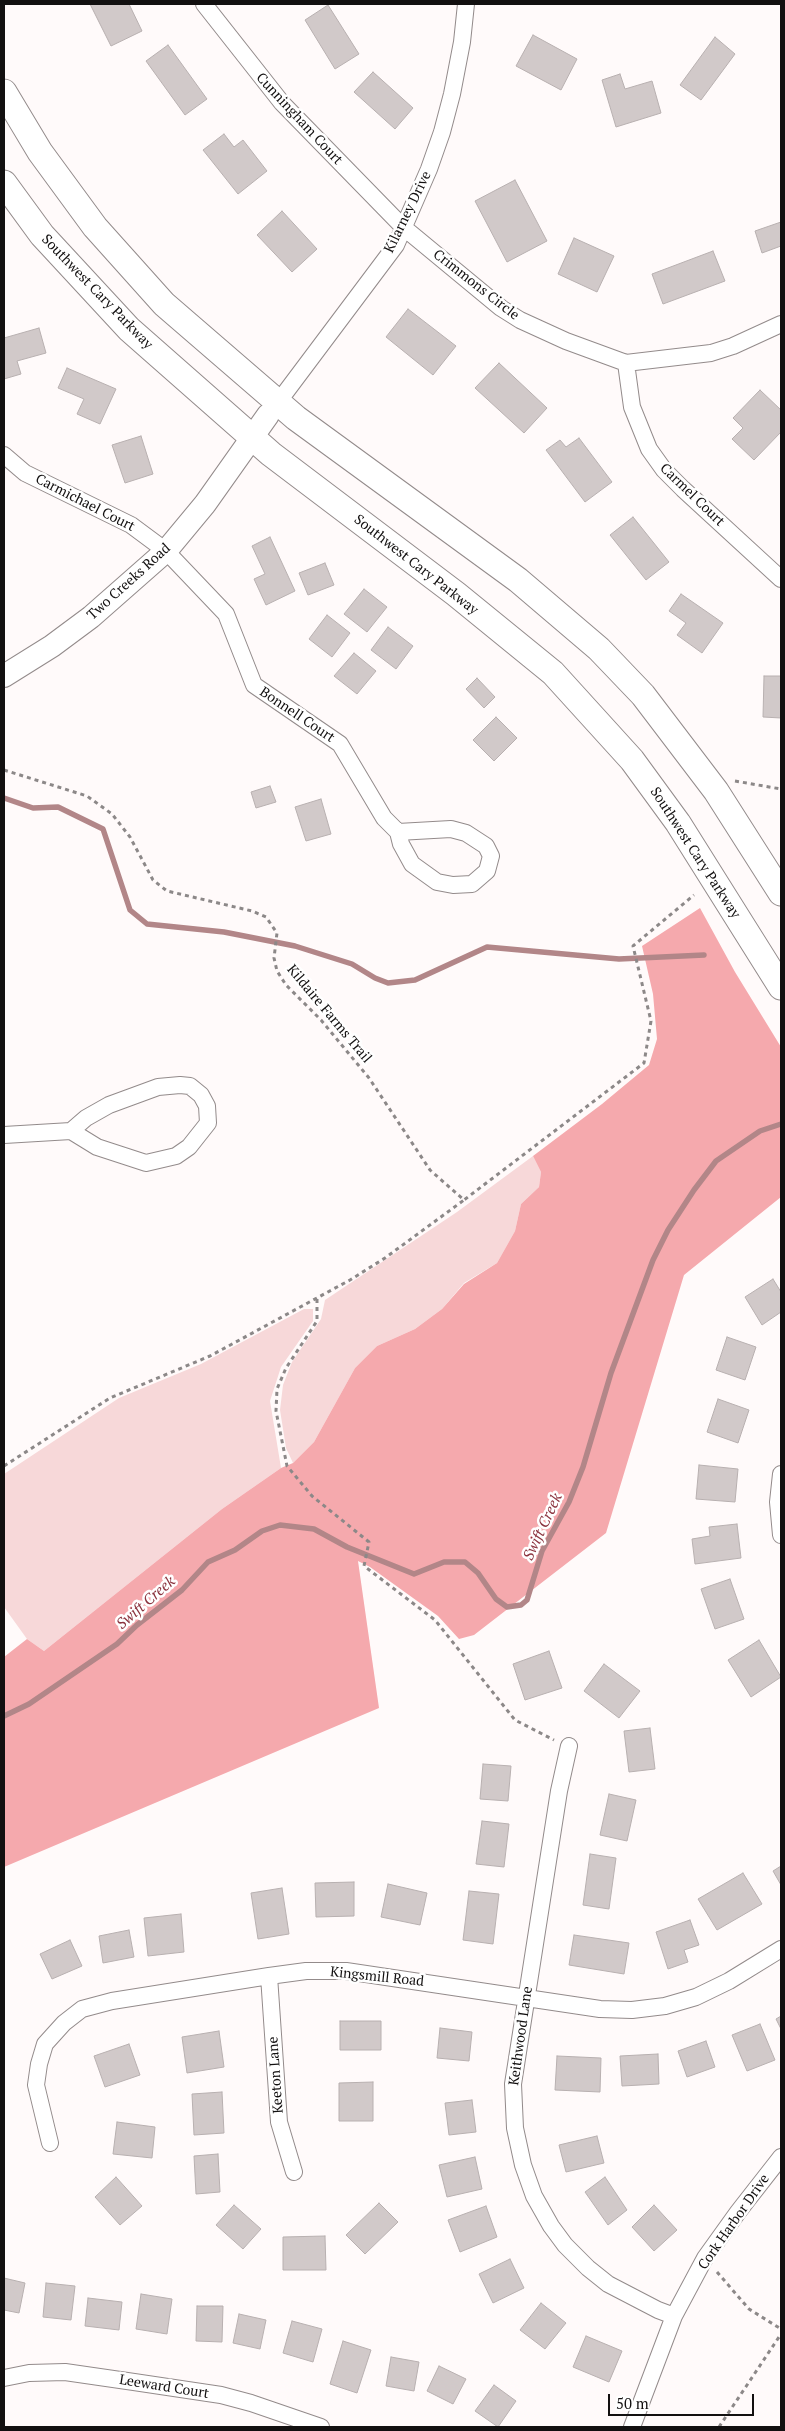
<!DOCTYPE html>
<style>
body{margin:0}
#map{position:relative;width:785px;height:2431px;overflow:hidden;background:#fffafa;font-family:"PT Serif",serif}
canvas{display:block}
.frame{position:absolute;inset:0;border:5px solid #121010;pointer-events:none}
.scale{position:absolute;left:608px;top:2394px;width:146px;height:22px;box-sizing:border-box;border:2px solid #121010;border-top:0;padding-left:6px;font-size:15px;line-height:18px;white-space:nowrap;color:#121010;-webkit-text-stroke:4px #fff;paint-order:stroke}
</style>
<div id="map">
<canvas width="785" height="2431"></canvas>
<div class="frame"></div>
<div class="scale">50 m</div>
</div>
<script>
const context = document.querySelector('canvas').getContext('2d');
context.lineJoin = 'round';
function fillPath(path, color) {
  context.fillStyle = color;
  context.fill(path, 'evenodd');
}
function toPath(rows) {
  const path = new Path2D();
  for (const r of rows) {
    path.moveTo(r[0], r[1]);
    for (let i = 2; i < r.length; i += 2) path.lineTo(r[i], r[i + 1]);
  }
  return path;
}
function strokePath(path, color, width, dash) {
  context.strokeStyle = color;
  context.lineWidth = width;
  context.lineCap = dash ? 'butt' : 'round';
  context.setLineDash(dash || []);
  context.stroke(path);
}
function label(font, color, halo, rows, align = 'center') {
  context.font = font + ' "PT Serif",serif';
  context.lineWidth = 5;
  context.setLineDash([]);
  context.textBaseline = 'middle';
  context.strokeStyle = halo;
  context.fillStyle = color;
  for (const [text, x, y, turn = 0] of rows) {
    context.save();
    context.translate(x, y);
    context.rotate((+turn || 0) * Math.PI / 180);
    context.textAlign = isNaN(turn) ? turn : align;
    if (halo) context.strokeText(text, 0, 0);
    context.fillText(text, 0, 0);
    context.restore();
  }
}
fillPath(toPath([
 [533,1156,541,1172,539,1187,521,1204,515,1231,497,1263,464,1283,442,1309,415,1329,377,1346,355,1368,314,1442,293,1463,286,1448,280,1410,283,1385,292,1362,321,1319,325,1300,457,1212],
 [304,1309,313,1309,313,1321,281,1367,270,1401,281,1468,222,1509,44,1651,27,1639,4,1607,4,1474,119,1398,201,1364]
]), '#f7d8d9');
fillPath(toPath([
 [700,908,735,972,781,1047,781,1197,684,1275,606,1533,474,1635,459,1639,438,1616,370,1567,358,1561,379,1708,4,1867,4,1657,27,1639,44,1651,222,1509,281,1468,293,1463,314,1442,355,1368,377,1346,415,1329,442,1309,464,1284,497,1263,515,1231,521,1204,539,1187,541,1172,533,1156,602,1104,649,1065,657,1039,653,994,642,946]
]), '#f5a9ad');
strokePath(toPath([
 [4,798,33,808,58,807,103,829,130,910,147,924,224,932,295,946,352,964,375,978,388,983,415,980,487,947,619,959,704,955],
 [4,1716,29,1704,117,1644,137,1625,182,1590,208,1562,235,1550,262,1531,280,1525,314,1529,347,1547,414,1574,444,1562,465,1562,478,1573,496,1599,507,1607,521,1605,527,1600,542,1551,569,1502,583,1467,611,1373,653,1260,668,1230,694,1190,716,1161,760,1131,781,1124]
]), '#b28688', 5.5);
const building = toPath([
 [90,4,129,4,142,31,111,46,90,4],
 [328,5,359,54,335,69,305,20,328,5],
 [533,35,577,59,561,90,516,66,533,35],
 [715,37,735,54,701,100,680,85,715,37],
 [168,45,207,99,185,115,146,61,168,45],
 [373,72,413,108,395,129,354,92,373,72],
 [620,74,625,89,652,81,661,113,616,127,602,80,620,74],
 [224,134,234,147,243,140,267,171,238,194,203,150,224,134],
 [515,180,547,241,507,262,475,201,515,180],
 [282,211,317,249,292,272,257,235,282,211],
 [781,222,781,246,762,253,755,231,781,222],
 [574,238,614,256,597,292,558,274,574,238],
 [713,251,725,281,663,304,652,274,713,251],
 [408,309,456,346,433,375,386,337,408,309],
 [39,328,46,353,17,361,21,374,4,379,4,338,39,328],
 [499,363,547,408,524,433,475,388,499,363],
 [67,368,116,389,100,424,77,414,84,399,58,388,67,368],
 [760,390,781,410,781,432,754,460,732,439,743,428,733,418,760,390],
 [141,436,153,474,125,483,112,445,141,436],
 [579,438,612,482,585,502,546,450,560,440,566,447,579,438],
 [633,517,669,562,646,580,610,535,633,517],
 [270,537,295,591,266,605,254,579,265,574,252,546,270,537],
 [325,563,334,585,308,595,299,573,325,563],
 [364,589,387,607,367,632,344,614,364,589],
 [681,594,723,623,702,653,677,635,686,623,669,611,681,594],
 [327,615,350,633,332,657,309,639,327,615],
 [388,627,413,646,396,669,371,650,388,627],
 [354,653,376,671,357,694,334,676,354,653],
 [764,676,781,676,781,718,763,717,764,676],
 [477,678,495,697,484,708,466,689,477,678],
 [496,717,517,738,494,761,473,740,496,717],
 [270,786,276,802,256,808,251,792,270,786],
 [321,799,331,834,306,841,295,807,321,799],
 [773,1279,781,1292,781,1312,762,1325,745,1297,773,1279],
 [727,1337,756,1347,745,1380,716,1370,727,1337],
 [718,1399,749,1410,738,1443,707,1432,718,1399],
 [699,1465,738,1469,735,1502,696,1499,699,1465],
 [737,1524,741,1558,695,1564,692,1539,710,1536,709,1527,737,1524],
 [730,1579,744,1619,715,1629,701,1589,730,1579],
 [759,1640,781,1677,751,1697,728,1660,759,1640],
 [549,1651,562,1688,525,1700,513,1664,549,1651],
 [604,1664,640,1691,619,1718,584,1691,604,1664],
 [650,1728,655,1769,629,1772,624,1731,650,1728],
 [483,1764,511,1766,508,1801,480,1799,483,1764],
 [609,1794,636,1800,627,1841,600,1835,609,1794],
 [482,1821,509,1824,504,1867,476,1864,482,1821],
 [590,1854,616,1858,609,1909,583,1905,590,1854],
 [781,1866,781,1885,773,1871,781,1866],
 [743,1873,762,1904,717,1930,698,1899,743,1873],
 [354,1882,354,1916,316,1917,315,1883,354,1882],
 [388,1884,427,1893,420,1925,381,1917,388,1884],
 [282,1888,289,1934,258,1939,251,1893,282,1888],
 [469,1891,499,1894,493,1944,463,1940,469,1891],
 [181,1914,184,1952,148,1956,144,1918,181,1914],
 [690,1920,699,1945,684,1950,688,1962,668,1969,656,1932,690,1920],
 [129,1930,134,1957,103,1963,99,1936,129,1930],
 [574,1935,629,1943,624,1974,569,1965,574,1935],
 [70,1940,82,1966,52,1979,40,1954,70,1940],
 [781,2016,781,2029,776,2019,781,2016],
 [340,2021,381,2021,381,2050,340,2050,340,2021],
 [760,2024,775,2060,747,2071,732,2035,760,2024],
 [440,2028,472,2032,469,2061,437,2058,440,2028],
 [219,2031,224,2067,187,2073,182,2037,219,2031],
 [706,2041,715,2067,687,2077,678,2051,706,2041],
 [129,2044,140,2075,105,2087,94,2056,129,2044],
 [658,2054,659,2084,622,2086,620,2056,658,2054],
 [557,2056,601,2058,600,2092,555,2090,557,2056],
 [373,2082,373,2121,339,2121,339,2083,373,2082],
 [222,2092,224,2133,194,2135,192,2094,222,2092],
 [472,2100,476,2132,449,2135,445,2103,472,2100],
 [117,2122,155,2127,152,2158,113,2154,117,2122],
 [597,2136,604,2163,566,2172,559,2145,597,2136],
 [218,2154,220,2192,196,2194,194,2156,218,2154],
 [475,2157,482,2189,447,2197,439,2165,475,2157],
 [116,2177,142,2206,120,2225,95,2197,116,2177],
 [605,2177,627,2210,608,2225,585,2192,605,2177],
 [379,2203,398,2222,365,2254,346,2235,379,2203],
 [234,2205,261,2229,243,2249,216,2225,234,2205],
 [654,2205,677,2230,654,2251,632,2227,654,2205],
 [486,2206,497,2237,460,2252,448,2220,486,2206],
 [325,2236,326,2270,283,2270,283,2237,325,2236],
 [510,2259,524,2288,493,2303,479,2274,510,2259],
 [4,2278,25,2283,19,2313,4,2310,4,2278],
 [46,2283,75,2286,71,2320,43,2317,46,2283],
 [141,2294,172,2299,167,2334,136,2329,141,2294],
 [88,2298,122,2302,119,2330,85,2326,88,2298],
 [541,2303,566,2323,545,2349,520,2330,541,2303],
 [197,2306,223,2306,222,2342,196,2341,197,2306],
 [239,2314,266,2320,260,2349,233,2343,239,2314],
 [292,2321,322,2329,313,2362,283,2353,292,2321],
 [586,2336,622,2351,609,2382,573,2367,586,2336],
 [343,2341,371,2350,357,2393,330,2384,343,2341],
 [391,2357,419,2362,414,2391,386,2386,391,2357],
 [439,2366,466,2379,453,2404,427,2391,439,2366],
 [494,2385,516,2401,498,2427,475,2411,494,2385]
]);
fillPath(building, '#d1c9c9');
strokePath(building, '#b8b0b0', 1);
const street = toPath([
 [204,4,282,103,403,227,501,308,520,320,566,341,626,363,711,353,733,346,781,324],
 [626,363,632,407,649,449,664,470,683,489,781,579],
 [273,409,396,245,429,169,442,132,452,94,462,42,466,4],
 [4,455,25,473,131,525,166,551,226,614,254,685,340,744,384,818,398,832,451,829,466,833,486,846,491,856,487,871,472,884,453,885,437,882,412,864,401,844,398,832],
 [4,1135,71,1131,97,1147,146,1163,176,1156,189,1147,208,1123,207,1106,201,1095,190,1086,180,1085,158,1087,109,1105,86,1118,71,1131],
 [781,1474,778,1502,781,1535],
 [569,1746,559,1791,513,2084,515,2128,523,2165,534,2196,551,2226,565,2245,588,2268,608,2284,658,2310,674,2316],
 [269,1976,279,2122,294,2172],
 [50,2143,36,2085,39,2064,45,2044,64,2023,82,2009,112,2001,269,1976,306,1971,346,1971,600,2009,632,2010,665,2006,696,1997,729,1981,781,1949],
 [4,2378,29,2373,65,2372,134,2382,221,2395,251,2403,321,2427],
 [632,2427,674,2316,705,2258,738,2212,781,2157]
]);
const secondary = toPath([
 [4,676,52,646,91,617,166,551,205,504,268,415]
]);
const primary = toPath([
 [4,92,40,152,95,227,164,304,296,418,518,580,599,649,643,695,716,791,781,893],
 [4,183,42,235,129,329,271,454,456,594,553,673,632,760,678,823,781,987]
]);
strokePath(street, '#938b8b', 18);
strokePath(secondary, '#938b8b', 24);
strokePath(primary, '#938b8b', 27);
strokePath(toPath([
 [4,770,87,796,112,814,130,837,153,880,167,891,252,911,266,917,277,933,274,958,277,971,286,985,321,1020,369,1078,430,1170,464,1200,644,1063,651,1021,633,946,694,895],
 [735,781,781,789],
 [317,1299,317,1321,286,1368,277,1389,276,1411,287,1466,312,1496,369,1542,364,1566,435,1620,515,1720,554,1740],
 [4,1466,110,1398,210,1356,350,1280,385,1258,464,1200],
 [717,2272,749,2309,781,2329],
 [719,2427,781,2334]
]), '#8c8888', 3, [4, 4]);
strokePath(street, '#fff', 16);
strokePath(secondary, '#fff', 22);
strokePath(primary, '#fff', 25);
label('14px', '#121010', '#fff', [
 ["Cunningham Court",299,119,47],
 ["Kilarney Drive",408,212,-64],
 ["Crimmons Circle",476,285,38],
 ["Southwest Cary Parkway",97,292,46],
 ["Carmel Court",692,495,44],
 ["Carmichael Court",85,503,27],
 ["Southwest Cary Parkway",416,565,38],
 ["Two Creeks Road",129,582,-42],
 ["Bonnell Court",297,715,34],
 ["Southwest Cary Parkway",695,853,57],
 ["Kildaire Farms Trail",329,1014,50],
 ["Kingsmill Road",377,1977,6],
 ["Keithwood Lane",521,2036,-82],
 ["Keeton Lane",276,2075,-94],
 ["Cork Harbor Drive",734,2222,-55],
 ["Leeward Court",164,2387,9]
]);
label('italic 15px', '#8b343f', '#fff', [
 ["Swift Creek",543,1527,-65],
 ["Swift Creek",146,1603,-41]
]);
</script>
